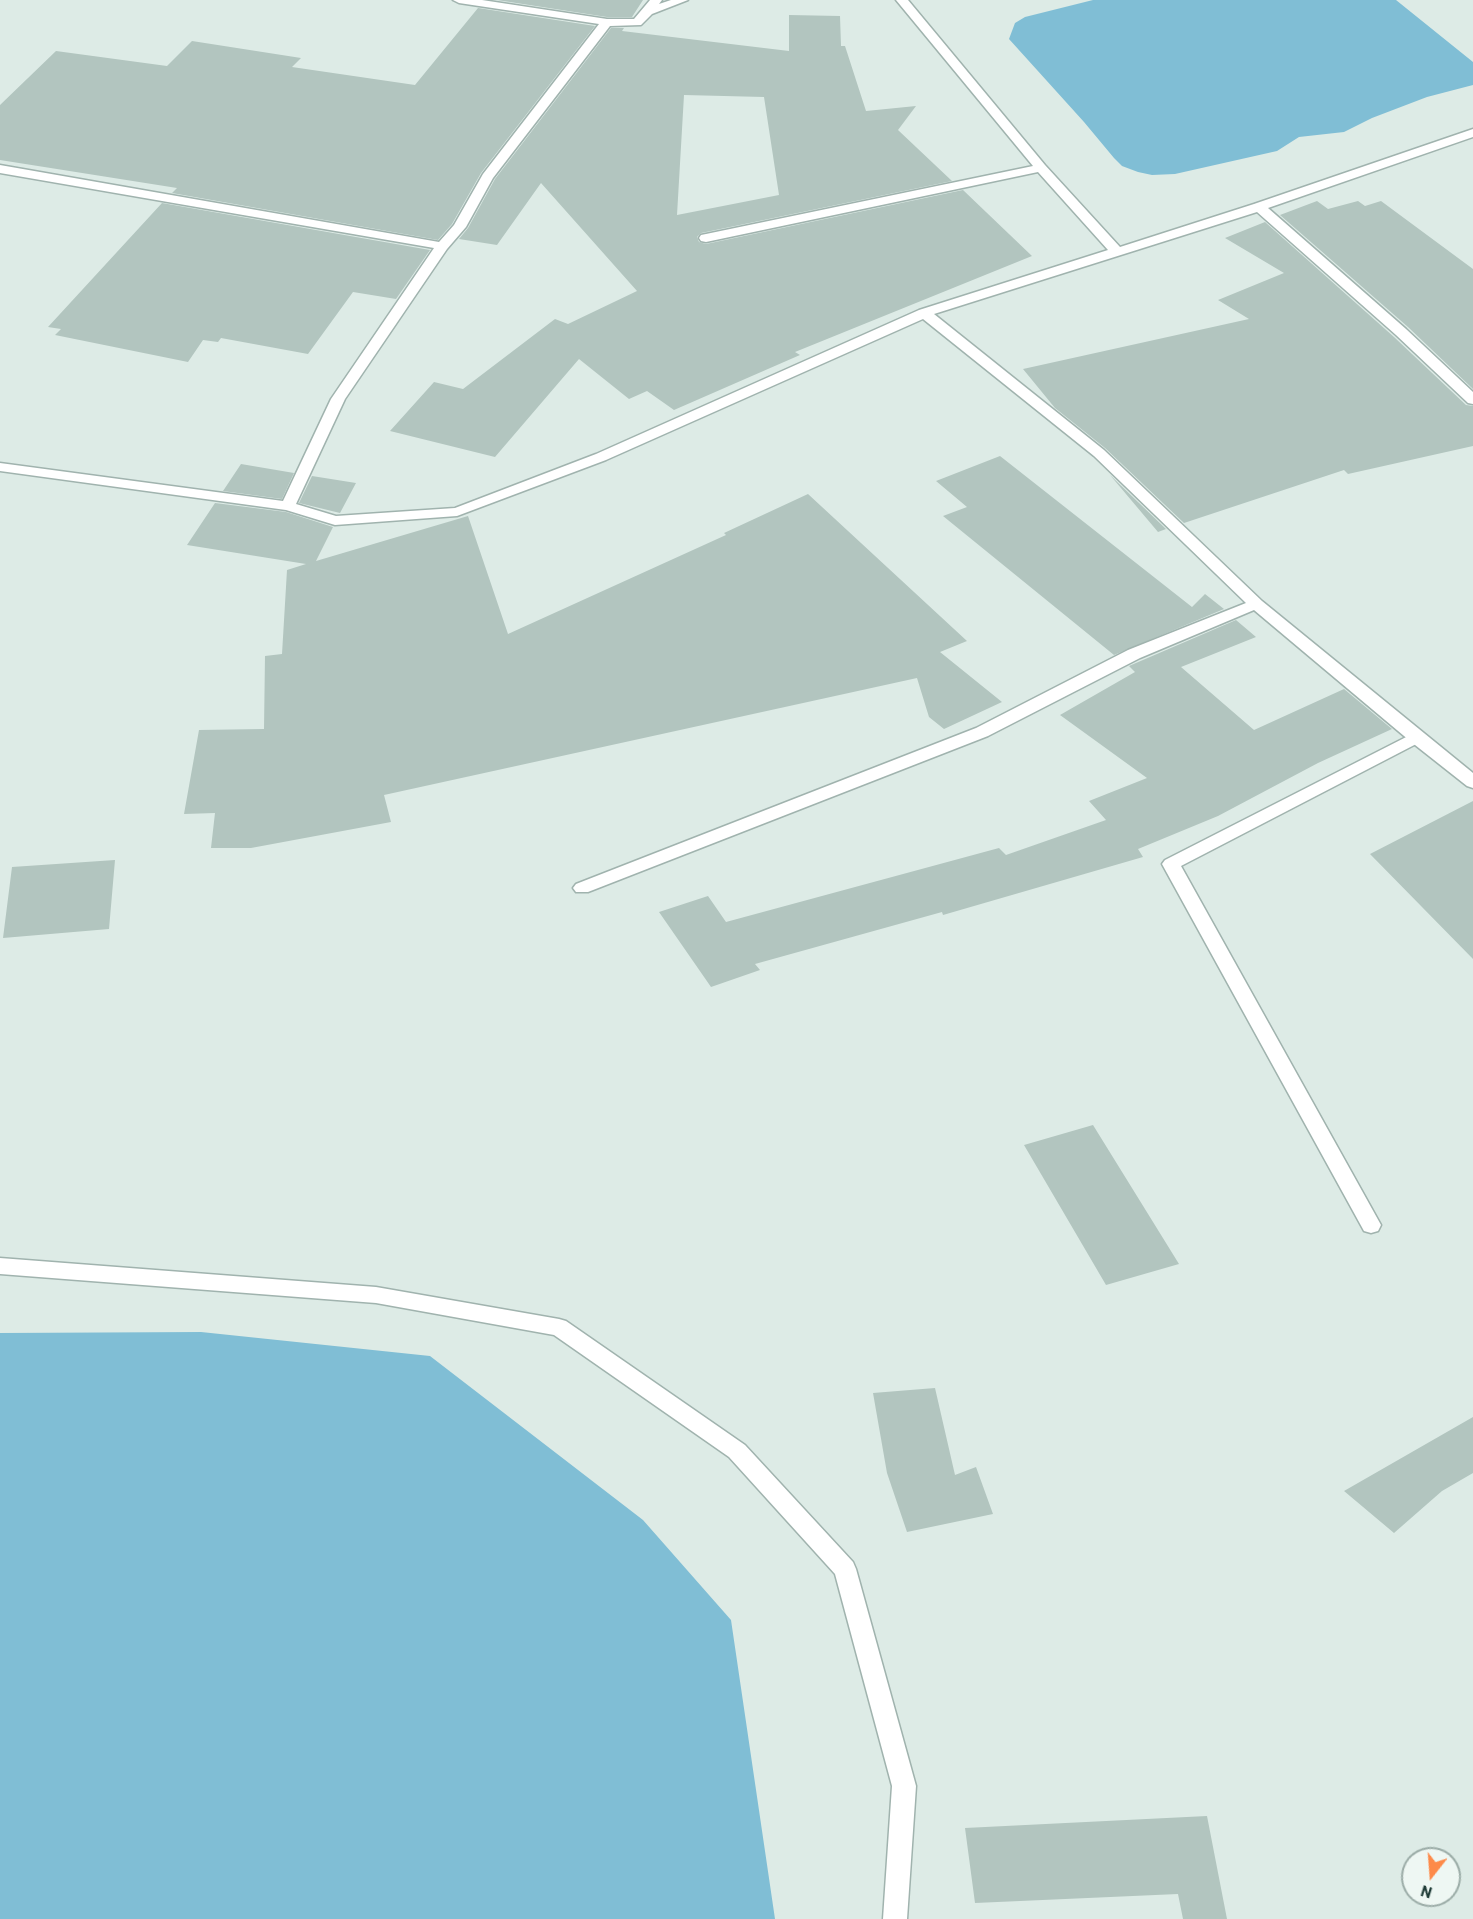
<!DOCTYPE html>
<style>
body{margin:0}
#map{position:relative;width:1473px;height:1919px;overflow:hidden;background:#ddebe6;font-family:Barlow,sans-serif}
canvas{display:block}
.north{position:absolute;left:1401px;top:1847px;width:60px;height:60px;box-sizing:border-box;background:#eef7f3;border:2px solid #9baca7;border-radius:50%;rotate:197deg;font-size:16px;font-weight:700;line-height:24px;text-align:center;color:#1e3b36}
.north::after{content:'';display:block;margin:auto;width:21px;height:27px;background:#fd8a49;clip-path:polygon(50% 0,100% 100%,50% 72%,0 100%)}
</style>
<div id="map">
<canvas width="1473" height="1919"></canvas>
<div class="north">N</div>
</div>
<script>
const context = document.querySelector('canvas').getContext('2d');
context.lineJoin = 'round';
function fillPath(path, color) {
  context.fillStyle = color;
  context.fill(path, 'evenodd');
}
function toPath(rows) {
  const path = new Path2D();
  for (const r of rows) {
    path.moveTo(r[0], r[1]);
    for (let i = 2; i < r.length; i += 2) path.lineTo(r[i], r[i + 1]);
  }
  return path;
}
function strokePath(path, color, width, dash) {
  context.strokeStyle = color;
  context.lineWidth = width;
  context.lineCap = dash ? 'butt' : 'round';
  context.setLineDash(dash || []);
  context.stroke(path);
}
fillPath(toPath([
 [1093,0,1396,0,1473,62,1473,85,1427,97,1372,118,1344,132,1299,137,1277,151,1175,174,1152,175,1138,172,1122,166,1114,158,1084,122,1009,39,1015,23,1025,17],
 [201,1332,430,1356,643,1520,731,1620,775,1919,0,1919,0,1333]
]), '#80bed5');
fillPath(toPath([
 [497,0,643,0,632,17,607,17],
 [478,8,595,26,481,173,452,224,438,240,172,193,177,188,0,160,0,105,56,51,167,66,192,41,301,58,292,67,415,85],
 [789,15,840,16,841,46,845,46,866,111,916,106,898,130,952,181,701,233,697,237,699,242,706,244,963,190,1032,256,795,352,800,355,674,410,647,391,629,399,579,359,495,457,390,431,434,382,463,389,555,319,568,324,637,291,541,183,497,245,459,239,468,228,495,179,611,28,624,28,622,31,789,51],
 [684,95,764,97,779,195,677,215],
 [1317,201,1328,209,1358,201,1365,206,1381,201,1473,269,1473,389,1408,327,1280,215],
 [162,203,430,250,396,299,353,292,308,354,221,338,218,342,203,340,188,362,55,335,61,329,48,327],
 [1265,222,1394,337,1466,405,1473,406,1473,446,1348,474,1344,470,1184,523,1105,448,1055,408,1023,369,1249,319,1218,300,1284,273,1225,238],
 [1000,456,1192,607,1205,594,1224,609,1114,655,943,516,967,507,936,481],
 [241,464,294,473,282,499,223,491],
 [1110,475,1166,529,1158,532],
 [312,476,356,483,340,513,299,503],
 [808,494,967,641,940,652,1002,702,944,729,929,717,917,678,384,795,391,822,251,848,211,848,215,813,184,814,199,730,264,729,265,656,282,654,287,570,306,564,187,545,215,503,286,512,333,527,316,561,468,516,508,634,726,535,724,533],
 [1236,620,1256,637,1181,667,1254,730,1344,689,1392,729,1318,763,1218,816,1138,849,1143,857,943,915,942,912,755,964,760,970,711,987,659,912,708,896,726,922,999,848,1006,855,1106,820,1089,801,1147,778,1060,715,1135,672,1129,666],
 [1473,801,1473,959,1370,854],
 [115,860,109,929,3,938,12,867],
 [1093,1125,1179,1264,1106,1285,1024,1145],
 [935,1388,955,1475,976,1467,993,1514,907,1532,887,1473,873,1393],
 [1473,1417,1473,1473,1442,1491,1394,1533,1344,1491],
 [1207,1816,1227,1919,1183,1919,1178,1894,975,1903,965,1828]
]), '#b2c5bf');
const lane = toPath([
 [1416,732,1422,733,1424,737,1422,741,1181,866,1381,1225,1378,1231,1371,1233,1364,1231,1162,864,1165,860,1416,732]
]);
const street = toPath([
 [453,0,482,0,607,19,634,19,650,0,662,0,659,4,671,0,688,0,652,14,641,25,610,26,493,178,466,227,447,249,345,399,296,504,336,516,455,508,596,454,919,310,1108,250,1038,172,706,242,701,241,699,238,701,235,706,234,1033,166,896,0,908,0,1045,165,1120,247,1254,204,1473,129,1473,137,1268,208,1406,329,1473,392,1473,404,1468,403,1396,335,1257,212,934,314,1104,450,1262,601,1473,773,1473,788,1467,786,1410,741,1254,610,1140,658,988,736,588,892,576,892,573,888,576,884,976,728,1128,650,1246,603,1094,456,923,319,606,460,457,516,335,525,286,510,0,471,0,463,283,501,331,399,434,248,0,173,0,165,439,242,454,225,483,174,599,24,459,3,453,0],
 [0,1258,376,1287,559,1319,566,1321,745,1445,853,1562,856,1569,916,1786,907,1919,883,1919,892,1786,835,1574,729,1457,554,1335,376,1303,0,1274,0,1258]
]);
strokePath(lane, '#a0b3ae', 3);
strokePath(street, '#a0b3ae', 3);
fillPath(lane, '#fff');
fillPath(street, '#fff');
</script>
